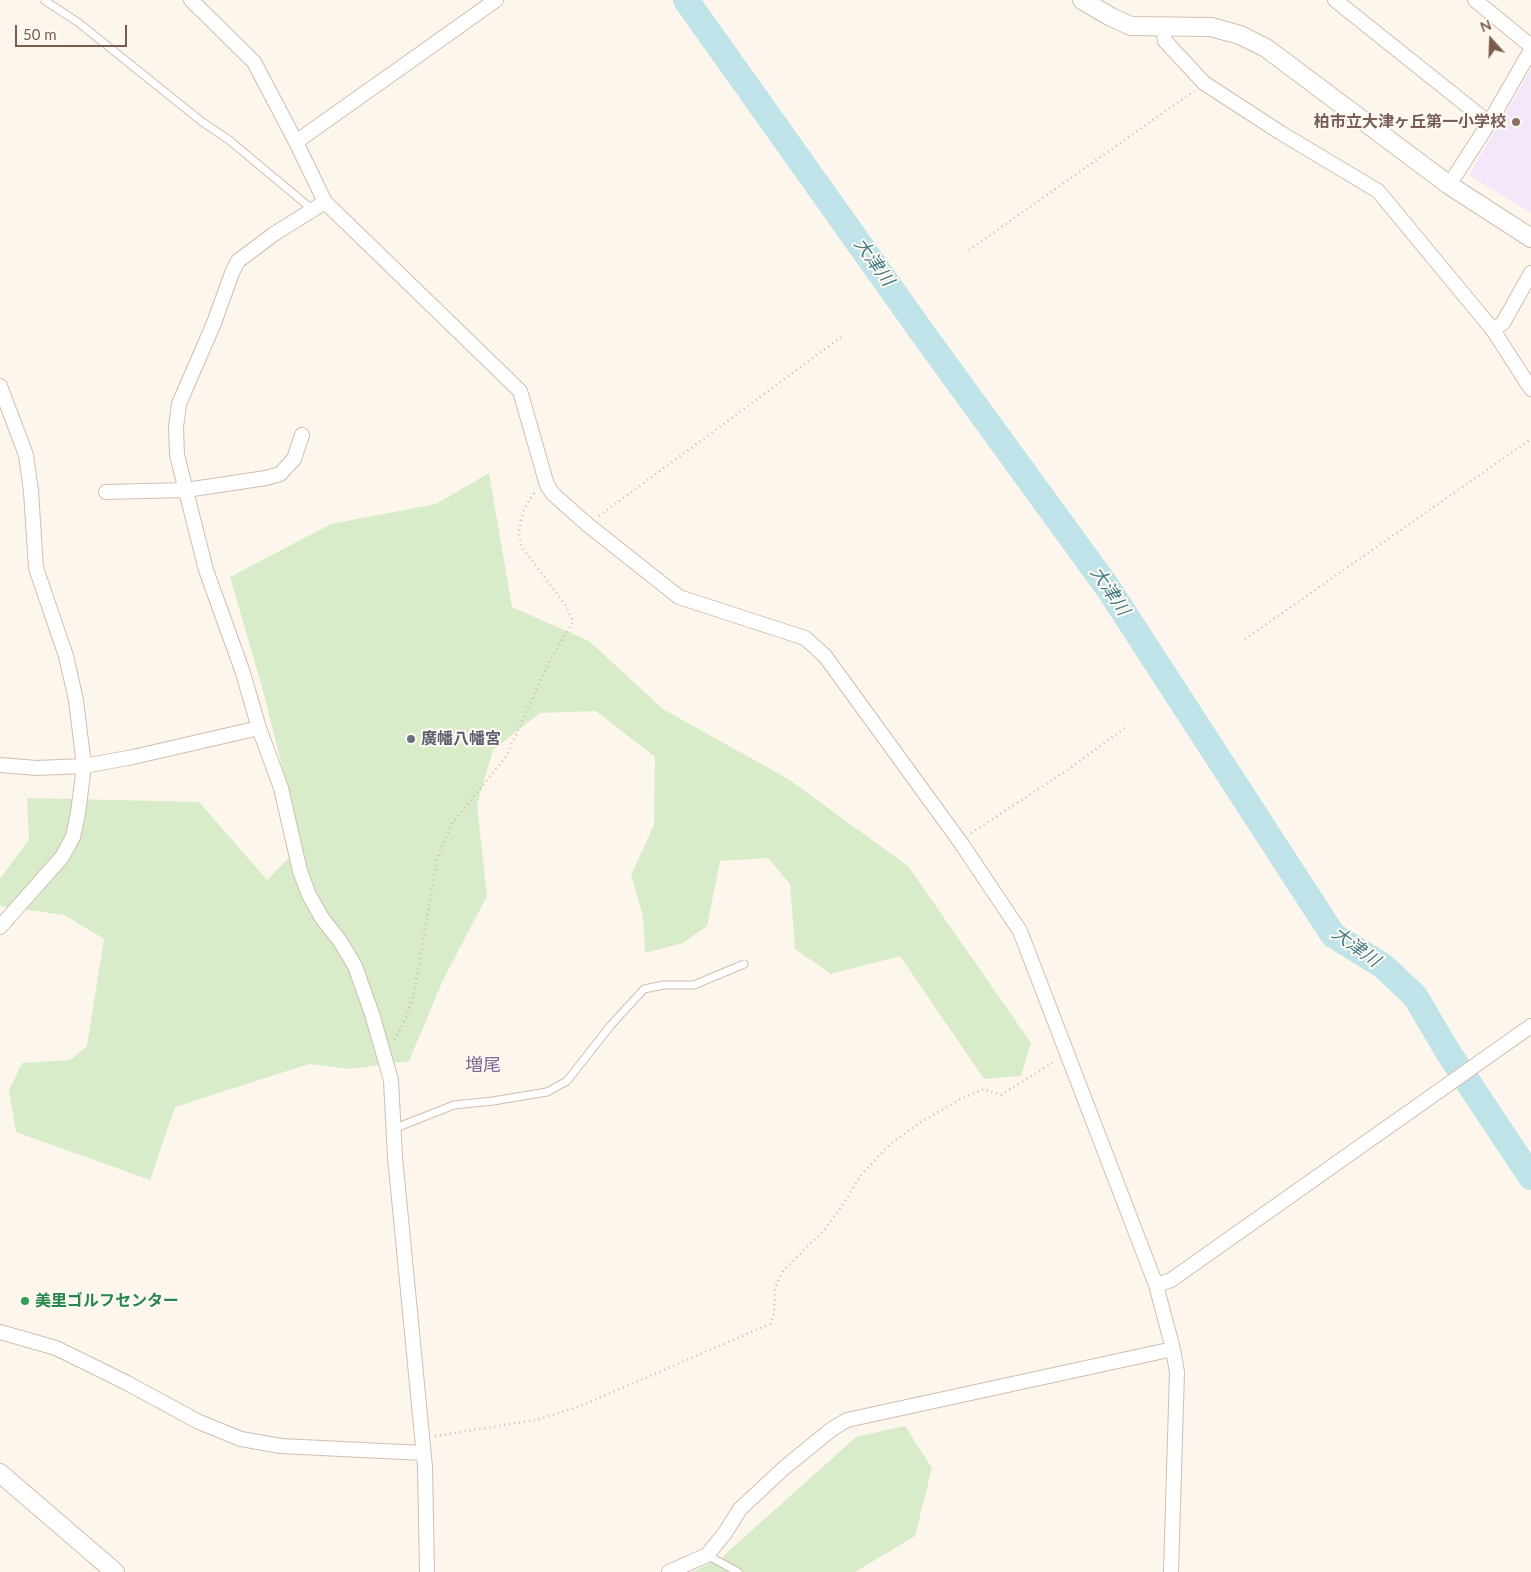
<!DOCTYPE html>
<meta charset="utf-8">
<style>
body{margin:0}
#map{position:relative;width:1531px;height:1572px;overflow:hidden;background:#fdf6ec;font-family:Lato,sans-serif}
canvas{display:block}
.north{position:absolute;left:1466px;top:15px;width:50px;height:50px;-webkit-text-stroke:4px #fffaf3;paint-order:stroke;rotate:340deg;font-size:14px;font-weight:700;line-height:20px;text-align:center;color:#7a5c4d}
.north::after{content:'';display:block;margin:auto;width:18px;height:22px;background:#7a5c4d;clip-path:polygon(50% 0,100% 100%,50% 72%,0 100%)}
.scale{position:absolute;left:15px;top:25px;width:112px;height:22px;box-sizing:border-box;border:2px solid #7a5c4d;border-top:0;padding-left:6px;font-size:15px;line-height:18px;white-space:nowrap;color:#7a5c4d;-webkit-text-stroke:4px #fffaf3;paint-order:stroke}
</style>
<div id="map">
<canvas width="1531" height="1572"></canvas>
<div class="north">N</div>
<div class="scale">50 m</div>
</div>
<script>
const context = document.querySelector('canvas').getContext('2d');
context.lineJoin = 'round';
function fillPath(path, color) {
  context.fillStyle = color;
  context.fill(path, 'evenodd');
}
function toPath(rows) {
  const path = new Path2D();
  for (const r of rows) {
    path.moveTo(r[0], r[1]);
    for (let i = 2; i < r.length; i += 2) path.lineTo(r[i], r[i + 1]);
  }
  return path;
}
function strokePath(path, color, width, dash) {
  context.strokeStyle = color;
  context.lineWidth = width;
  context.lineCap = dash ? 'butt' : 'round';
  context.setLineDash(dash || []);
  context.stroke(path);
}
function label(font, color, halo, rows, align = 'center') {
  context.font = font + ' Lato,"Noto Sans JP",sans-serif';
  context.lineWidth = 4;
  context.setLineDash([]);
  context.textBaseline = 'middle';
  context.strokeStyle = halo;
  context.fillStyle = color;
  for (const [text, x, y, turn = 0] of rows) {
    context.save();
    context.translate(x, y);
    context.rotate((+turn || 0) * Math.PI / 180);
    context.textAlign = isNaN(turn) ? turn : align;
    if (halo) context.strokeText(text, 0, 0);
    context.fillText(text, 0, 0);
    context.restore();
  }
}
fillPath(toPath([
 [1531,69,1531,213,1469,175]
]), '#f3e8fa');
fillPath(toPath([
 [489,473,512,607,589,641,663,709,788,779,908,866,1031,1043,1021,1076,984,1079,900,956,831,974,795,949,790,884,768,858,720,861,707,926,683,943,645,953,643,916,631,875,654,825,655,757,596,711,540,713,493,750,477,805,487,896,443,980,409,1061,350,1069,309,1064,175,1107,150,1180,16,1132,9,1090,22,1063,70,1060,87,1046,104,939,64,915,0,906,0,879,29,839,27,798,199,802,267,880,302,845,262,687,230,577,331,524,436,504],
 [905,1426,932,1468,915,1536,855,1572,692,1572,721,1558,856,1437]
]), '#d8ecc9');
strokePath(toPath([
 [686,0,924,335,1108,588,1333,935,1383,966,1415,996,1448,1052,1531,1177]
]), '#bfe3e8', 26);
const service = toPath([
 [44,0,79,23,201,121,229,140,313,210],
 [393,1129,454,1105,493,1101,547,1092,567,1081,611,1025,644,989,664,985,694,985,744,964],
 [707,1555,738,1572]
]);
const minor = toPath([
 [191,0,254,62,296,142,496,0],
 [1335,0,1489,123],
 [1475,0,1531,46],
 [1163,27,1165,41,1204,83,1281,133,1378,191,1493,330,1531,389],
 [296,142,325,202,520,391,547,485,553,494,588,525,679,597,805,638,825,656,961,843,1020,931,1156,1285,1173,1349,1177,1372,1171,1572],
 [1449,185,1489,123,1531,50],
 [325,202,274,234,238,261,232,273,214,323,179,404,176,427,177,455,206,570,242,670,259,728,281,788,300,871,309,895,322,918,340,941,355,966,372,1014,391,1080,395,1157,425,1467,427,1572],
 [1493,330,1503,323,1531,273],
 [0,386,26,455,31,491,36,568,66,656,76,700,84,766,78,813,73,837,62,857,0,927],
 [106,492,186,490,266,478,280,474,294,459,302,435],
 [0,765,37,768,84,766,133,757,259,728],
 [1156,1285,1171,1280,1531,1026],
 [0,1332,56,1348,127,1383,199,1422,241,1439,281,1446,423,1453],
 [669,1572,707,1555,725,1533,740,1509,784,1468,832,1429,847,1420,1173,1349]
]);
const tertiary = toPath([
 [1082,0,1111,17,1131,26,1211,27,1240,35,1266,48,1449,185,1531,238],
 [0,1473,115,1572]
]);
strokePath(service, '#d1beb0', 9);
strokePath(minor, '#d1beb0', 16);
strokePath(tertiary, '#d1beb0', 20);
strokePath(toPath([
 [969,250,1194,91],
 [599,516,844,335],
 [1245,639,1531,439],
 [971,833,1066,771,1125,728],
 [395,1040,407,1015,415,988,437,859,452,823,506,757,549,662,573,622,566,606,521,546,519,530,523,512,529,500,535,492],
 [435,1436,536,1420,578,1407,770,1324,774,1314,775,1288,783,1271,826,1228,844,1203,861,1175,890,1144,921,1122,961,1099,984,1089,1001,1095,1055,1061]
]), '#d9b8a5', 2.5, [1, 4]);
strokePath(service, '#fff', 7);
strokePath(minor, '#fff', 14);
strokePath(tertiary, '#fff', 18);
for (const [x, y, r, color] of [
 [1516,122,5,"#8d6e63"],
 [411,739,5,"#6b7280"],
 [25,1301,5,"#2e9e5b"]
]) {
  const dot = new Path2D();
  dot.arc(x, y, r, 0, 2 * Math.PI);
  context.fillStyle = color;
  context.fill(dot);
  strokePath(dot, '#fffaf3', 2);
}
label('bold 16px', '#785e54', '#fffaf3', [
 ["柏市立大津ヶ丘第一小学校",1506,122]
], 'right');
label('bold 16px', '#5b616d', '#fffaf3', [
 ["廣幡八幡宮",421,739]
], 'left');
label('bold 16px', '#27864d', '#fffaf3', [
 ["美里ゴルフセンター",35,1301]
], 'left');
label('italic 18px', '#437c86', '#fffaf3', [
 ["大津川",874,262,54],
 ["大津川",1110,591,56],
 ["大津川",1356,947,36]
]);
label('18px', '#846695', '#fffaf3', [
 ["増尾",483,1065]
]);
</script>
